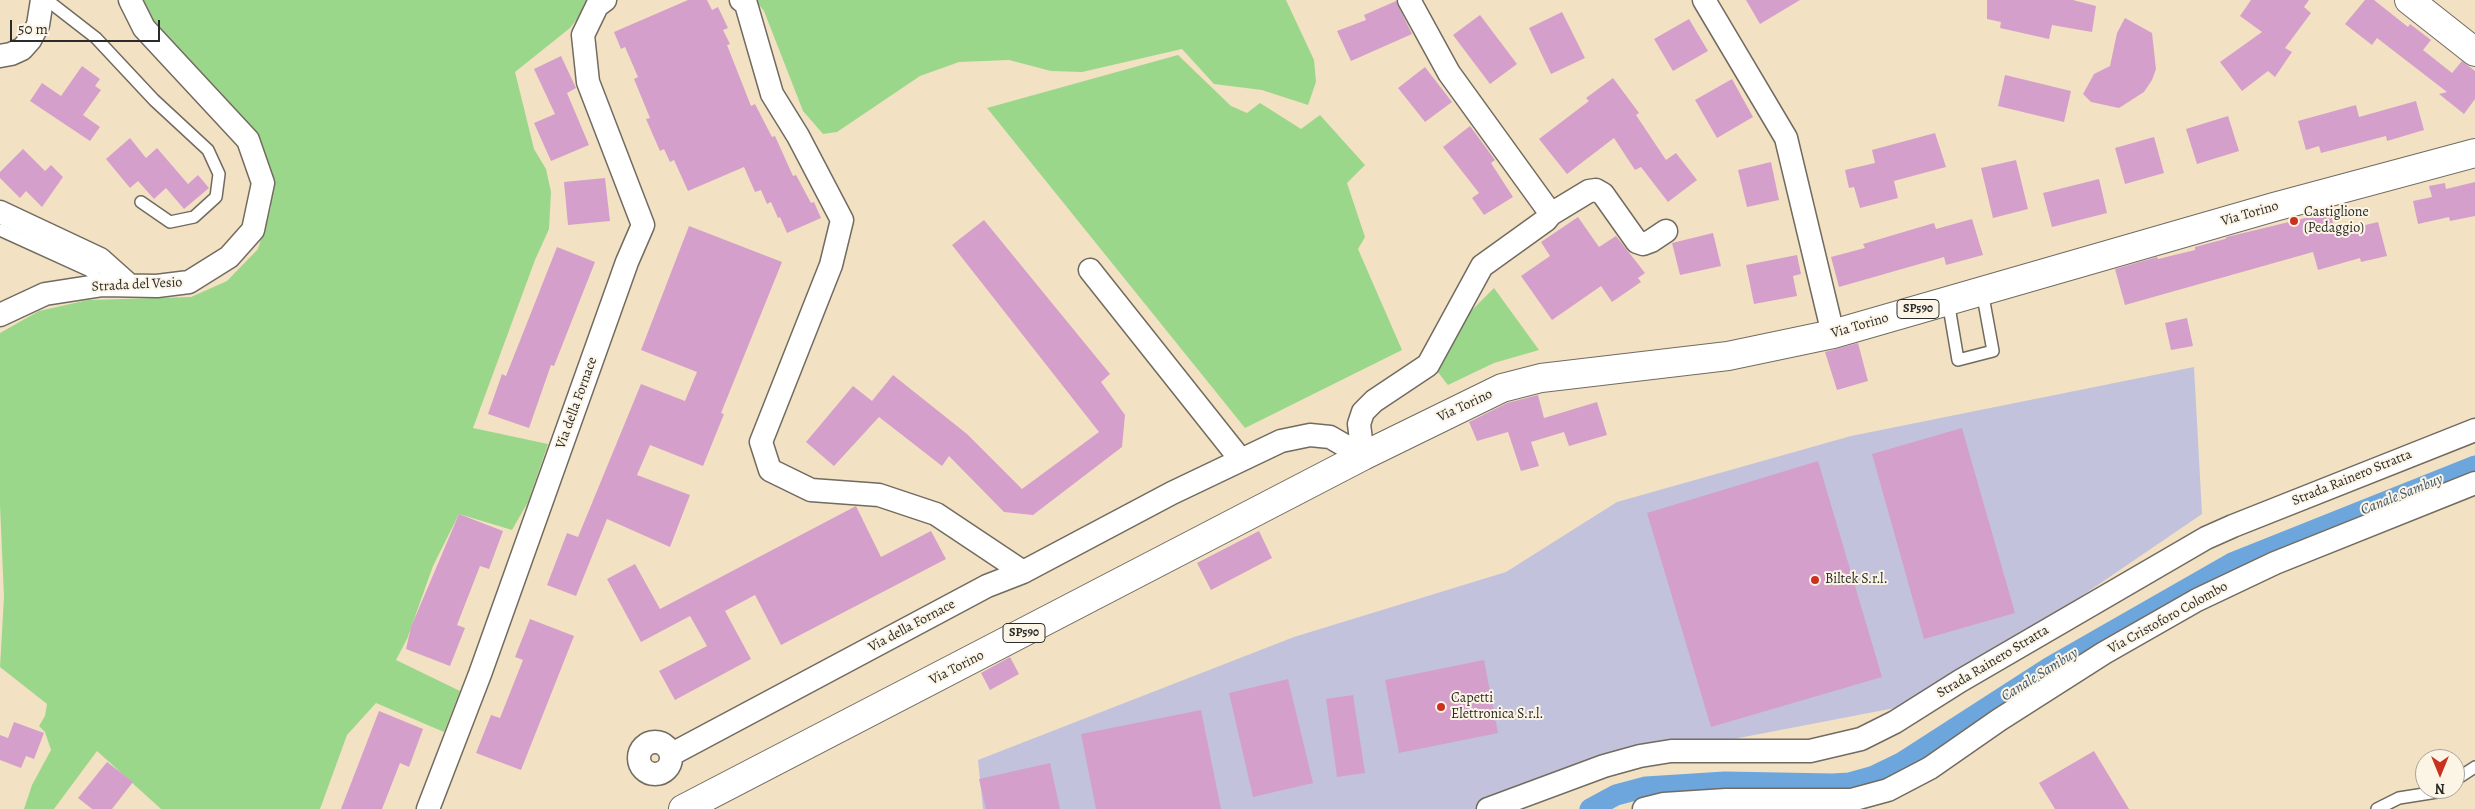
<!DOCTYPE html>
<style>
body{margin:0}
#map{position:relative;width:2475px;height:809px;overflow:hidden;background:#f3e1c3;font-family:Alegreya,serif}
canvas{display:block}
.north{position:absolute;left:2415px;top:749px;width:50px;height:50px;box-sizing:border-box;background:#fcf5e5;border:1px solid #a8a49b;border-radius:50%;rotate:180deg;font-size:14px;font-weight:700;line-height:20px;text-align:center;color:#2b2b2b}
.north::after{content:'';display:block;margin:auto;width:18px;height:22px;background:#c8321e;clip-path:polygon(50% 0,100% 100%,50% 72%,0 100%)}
.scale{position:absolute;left:10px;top:20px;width:150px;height:22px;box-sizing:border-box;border:2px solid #2b2b2b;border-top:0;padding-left:6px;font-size:15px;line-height:18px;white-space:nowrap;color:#2b2b2b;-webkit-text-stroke:4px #fcf5e5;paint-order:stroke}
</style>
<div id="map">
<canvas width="2475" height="809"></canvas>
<div class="north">N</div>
<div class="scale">50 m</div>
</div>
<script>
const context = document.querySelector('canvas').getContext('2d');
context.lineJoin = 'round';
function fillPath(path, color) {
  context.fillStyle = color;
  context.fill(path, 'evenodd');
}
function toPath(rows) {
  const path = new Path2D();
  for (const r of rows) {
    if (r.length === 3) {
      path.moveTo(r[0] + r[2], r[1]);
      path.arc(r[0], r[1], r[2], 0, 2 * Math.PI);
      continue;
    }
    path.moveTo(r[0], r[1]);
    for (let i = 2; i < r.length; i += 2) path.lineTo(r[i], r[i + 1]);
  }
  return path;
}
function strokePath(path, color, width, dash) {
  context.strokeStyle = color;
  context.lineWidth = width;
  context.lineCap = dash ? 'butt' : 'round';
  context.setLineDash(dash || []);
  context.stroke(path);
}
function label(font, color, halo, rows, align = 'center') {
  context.font = font + ' Alegreya,serif';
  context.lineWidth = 4;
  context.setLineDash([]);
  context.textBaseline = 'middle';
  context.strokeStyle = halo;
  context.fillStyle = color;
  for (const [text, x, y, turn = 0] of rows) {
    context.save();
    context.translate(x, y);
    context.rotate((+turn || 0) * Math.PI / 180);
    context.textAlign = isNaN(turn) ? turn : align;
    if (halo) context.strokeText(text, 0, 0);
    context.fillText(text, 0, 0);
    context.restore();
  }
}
fillPath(toPath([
 [2194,367,2202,514,1926,702,1671,751,1505,809,983,809,978,760,1294,637,1506,572,1617,502,1851,436]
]), '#c2c2dc');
fillPath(toPath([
 [139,0,592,0,570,28,515,72,534,149,546,169,551,192,549,229,535,260,473,428,548,444,528,502,512,530,459,514,433,566,407,639,396,660,460,691,444,732,376,703,347,735,320,809,161,809,97,751,54,809,24,809,32,785,51,750,45,732,39,726,45,716,47,704,0,667,4,597,0,505,0,333,39,311,88,300,191,297,227,281,258,249,271,207,268,170,148,18],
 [755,0,1286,0,1314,60,1316,82,1308,105,1262,90,1214,84,1182,49,1082,72,1051,71,1009,60,959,62,920,76,837,132,823,134,803,111,764,11],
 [1178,55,1231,106,1247,113,1260,103,1301,129,1320,115,1365,165,1347,183,1365,237,1358,249,1402,350,1245,428,987,108],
 [1494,288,1539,350,1494,363,1448,385,1437,371,1467,315]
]), '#9bd78b');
strokePath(toPath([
 [1590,809,1616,795,1646,787,1725,782,1833,784,1849,783,1874,776,1901,763,2050,667,2232,563,2475,466]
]), '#6ca6dc', 21);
fillPath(toPath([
 [688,0,707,0,712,10,718,7,728,28,723,30,730,44,727,45,751,106,755,104,772,137,775,136,793,176,796,175,811,203,814,202,821,218,787,233,780,217,778,218,771,202,767,204,761,190,755,192,744,167,688,191,674,160,670,162,664,149,660,151,646,119,650,118,634,79,638,77,625,47,621,49,614,32],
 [1746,0,1800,0,1760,24],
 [1987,0,2073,0,2096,6,2092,32,2052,25,2049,39,2000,28,2001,22,1987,19],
 [2251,0,2309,0,2304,7,2311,13,2285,48,2292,52,2275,77,2268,71,2242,91,2220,62,2262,32,2240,16],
 [2365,0,2374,0,2408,27,2410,24,2431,40,2423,50,2452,73,2462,61,2475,71,2475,99,2464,114,2439,94,2447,92,2377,38,2372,45,2345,24],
 [1396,1,1412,34,1351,61,1337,31,1366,20,1364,15],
 [1562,12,1585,58,1551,74,1529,28],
 [1480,15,1517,64,1490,84,1453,35],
 [2125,18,2152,33,2156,69,2152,80,2144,92,2119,108,2091,102,2083,94,2094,74,2110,66,2117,33],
 [1689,19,1708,51,1673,71,1654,39],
 [561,56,576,88,567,93,589,145,551,161,534,123,555,114,534,69],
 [82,66,100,79,95,86,101,90,83,115,100,127,90,141,30,101,42,83,61,96],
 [1425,67,1452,102,1425,122,1398,88],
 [2005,75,2071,91,2064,122,1998,106],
 [1613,78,1639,113,1636,115,1666,160,1676,153,1697,180,1668,202,1641,167,1635,170,1614,138,1567,174,1539,139,1589,101,1586,98],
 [1732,79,1753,117,1717,138,1695,100],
 [2416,101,2424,130,2387,141,2386,136,2321,153,2319,146,2306,150,2298,121,2356,105,2359,117],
 [2228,116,2239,151,2197,164,2186,129],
 [1470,126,1495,160,1491,163,1513,197,1484,215,1472,198,1479,193,1443,147],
 [1935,133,1946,167,1894,181,1898,198,1860,208,1854,187,1849,188,1845,170,1875,163,1872,150],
 [2154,137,2164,173,2125,184,2115,148],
 [130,138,146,158,157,148,188,184,198,175,209,188,184,209,166,188,154,199,138,181,130,188,106,159],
 [23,149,45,171,51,165,63,177,42,207,26,191,20,198,0,178,0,172],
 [2016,160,2028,209,1993,218,1981,168],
 [1771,162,1779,200,1747,207,1738,170],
 [605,178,610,221,568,225,564,182],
 [2099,179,2107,213,2052,227,2043,193],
 [2475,182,2475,216,2450,221,2449,217,2418,224,2413,201,2432,197,2429,186,2445,183,2446,189],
 [2330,212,2336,232,2378,222,2387,256,2361,262,2360,258,2318,270,2313,252,2125,305,2115,269,2157,257,2158,259,2195,250,2195,247,2225,239,2227,237],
 [1578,217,1599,247,1616,236,1645,273,1638,278,1641,282,1612,302,1601,286,1552,320,1521,276,1550,256,1541,242],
 [1972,219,1983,255,1946,265,1944,257,1839,287,1831,257,1865,248,1863,244,1934,223,1936,229],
 [984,220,1110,374,1101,382,1125,415,1122,447,1033,515,1004,512,949,456,942,466,879,417,834,466,806,442,853,386,872,401,893,375,967,434,1022,489,1099,432,952,245],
 [689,226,782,262,721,413,724,414,703,466,650,445,637,475,690,495,670,547,607,519,576,596,547,585,567,533,578,537,641,384,685,401,697,372,641,350],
 [1713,233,1721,266,1680,275,1672,243],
 [557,247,595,262,554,366,551,365,529,428,488,414,502,374,506,376],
 [1797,255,1801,274,1793,276,1797,296,1754,304,1746,265],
 [2187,318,2193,346,2171,350,2165,323],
 [1858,343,1868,381,1837,390,1825,352],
 [1538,395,1544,418,1597,402,1607,435,1569,446,1564,432,1531,442,1539,466,1521,471,1508,432,1477,441,1469,422,1507,403],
 [1962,428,2015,613,1924,639,1872,454],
 [1818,461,1882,677,1711,727,1647,513],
 [856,506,881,557,931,531,946,559,781,645,755,595,725,611,751,659,675,700,659,671,707,646,690,616,641,642,607,579,635,564,660,609],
 [459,514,503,531,489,569,480,566,457,625,465,628,450,666,406,649,411,627],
 [1259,531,1272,558,1211,590,1197,563],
 [530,619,574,636,521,770,476,753,491,715,500,718,523,660,515,657],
 [1010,657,1019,674,990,690,981,673],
 [1484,660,1498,733,1399,753,1385,680],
 [1288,679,1313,783,1253,797,1229,693],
 [1353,695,1365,773,1337,777,1326,699],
 [1201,710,1221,809,1096,809,1081,734],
 [379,711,423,729,409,767,400,763,382,809,341,809],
 [14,722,44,733,34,759,26,756,21,768,0,760,0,735,8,738],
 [2094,751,2129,809,2055,809,2039,783],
 [107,762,133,782,112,809,92,809,78,798],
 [1050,763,1060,809,986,809,979,779]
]), '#d4a0cb');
const lane = toPath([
 [47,0,96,38,154,100,208,150,219,174,216,197,194,217,170,222,141,202],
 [0,230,90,271,103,285],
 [1948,301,1958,360,1993,351,1982,291],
 [2455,780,2475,767],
 [2377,809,2399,798,2437,792,2442,789]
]);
const street = toPath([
 [741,0,746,4,772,94,798,136,842,220,831,265,761,442,770,470,811,490,879,495,936,514,1023,572],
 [1704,0,1786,138,1833,334],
 [0,56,11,54,22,49,30,40,38,25,42,0],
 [0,212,100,259,128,284],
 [1551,214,1589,191,1596,190,1603,194,1637,242,1643,244,1651,241,1666,231],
 [1090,270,1241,460],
 [0,315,45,294,103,285,157,286,189,282,229,257,253,230,263,183,248,140,144,28,130,0],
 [1363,456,1359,424,1363,412,1374,401,1428,365,1482,266,1546,220,1551,214,1449,73,1409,0],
 [655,758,16],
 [672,754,987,586,1023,572,1172,493,1281,441,1310,435,1330,437,1363,456],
 [428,809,480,674,627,262,643,225,588,82,583,35,597,6,605,0],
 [1488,809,1604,766,1640,756,1671,751,1810,751,1861,739,1895,722,1960,681,2206,538,2233,526,2475,430],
 [1644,809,1664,804,1726,800,1851,800,1888,790,1930,768,1999,720,2104,653,2197,600,2275,563,2475,483]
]);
const secondary = toPath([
 [2409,0,2475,52]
]);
const primary = toPath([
 [683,809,1363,456,1502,388,1541,378,1728,356,1833,334,2274,207,2475,153]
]);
strokePath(lane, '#716b60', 14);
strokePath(street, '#716b60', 25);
strokePath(secondary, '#716b60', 30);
strokePath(primary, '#716b60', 30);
strokePath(lane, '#fff', 11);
strokePath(street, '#fff', 22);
strokePath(secondary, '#fff', 28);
strokePath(primary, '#fff', 28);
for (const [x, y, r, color] of [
 [2294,221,5,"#c8321e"],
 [1815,580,5,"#c8321e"],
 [1441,707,5,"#c8321e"]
]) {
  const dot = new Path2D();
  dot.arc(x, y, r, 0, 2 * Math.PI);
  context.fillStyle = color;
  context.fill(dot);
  strokePath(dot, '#fcf5e5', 2);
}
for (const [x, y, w] of [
 [1918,309,42],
 [1024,633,42]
]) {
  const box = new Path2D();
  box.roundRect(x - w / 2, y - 9.5, w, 19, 4);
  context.fillStyle = '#fcf5e5';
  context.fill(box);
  strokePath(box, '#2b2b2b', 1);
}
label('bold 12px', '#2b2b2b', null, [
 ["SP590",1918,309],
 ["SP590",1024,633]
]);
label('14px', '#2b2b2b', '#fcf5e5', [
 ["Castiglione",2304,213],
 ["(Pedaggio)",2304,229],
 ["Biltek S.r.l.",1825,580],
 ["Capetti",1451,699],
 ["Elettronica S.r.l.",1451,715]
], 'left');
label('14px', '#2b2b2b', '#fcf5e5', [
 ["Via Torino",2250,214,-16],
 ["Strada del Vesio",137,285,-3],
 ["Via Torino",1860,326,-16],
 ["Via della Fornace",577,403,-70],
 ["Via Torino",1465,406,-25],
 ["Strada Rainero Stratta",2352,478,-22],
 ["Via Cristoforo Colombo",2168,618,-29],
 ["Via della Fornace",912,626,-28],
 ["Strada Rainero Stratta",1993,662,-31],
 ["Via Torino",957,668,-27]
]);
label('italic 15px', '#425669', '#fcf5e5', [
 ["Canale Sambuy",2402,495,-22],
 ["Canale Sambuy",2040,675,-32]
]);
</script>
